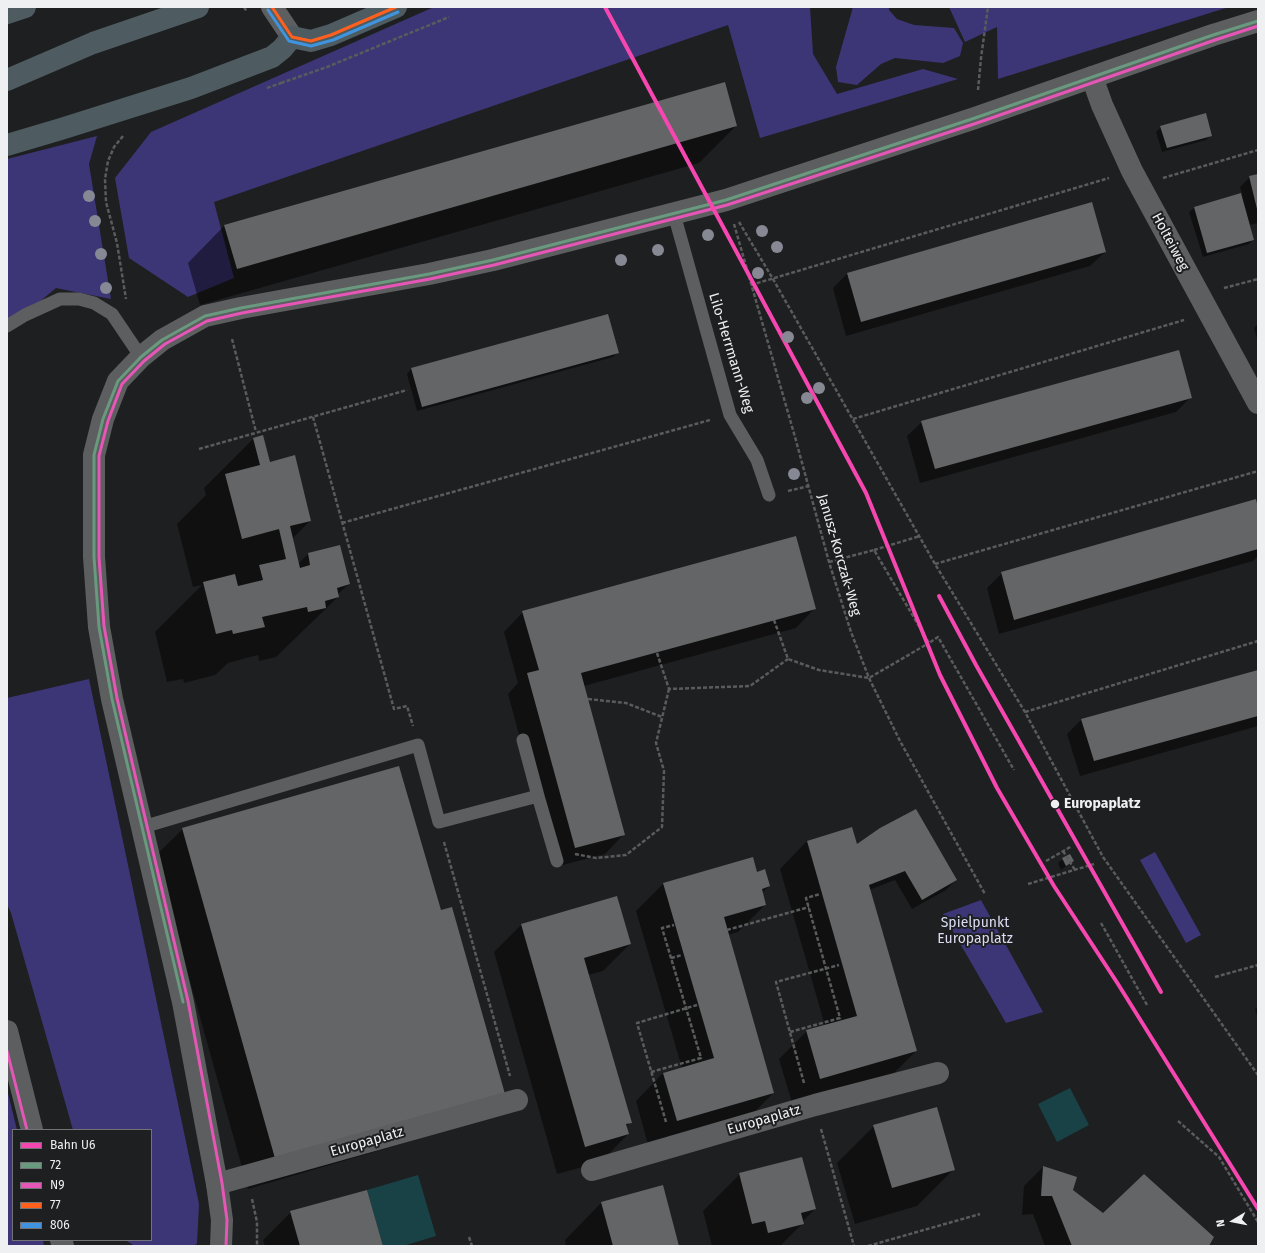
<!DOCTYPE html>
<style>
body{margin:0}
#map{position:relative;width:1265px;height:1253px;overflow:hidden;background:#1e1f20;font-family:"Fira Sans",sans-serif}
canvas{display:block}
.frame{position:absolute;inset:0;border:8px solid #eef0f1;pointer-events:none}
.legend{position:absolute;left:12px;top:1129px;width:140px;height:112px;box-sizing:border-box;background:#1d1f21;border:1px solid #717374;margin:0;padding:5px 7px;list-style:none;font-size:12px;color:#eef0f1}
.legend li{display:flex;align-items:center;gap:8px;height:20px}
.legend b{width:20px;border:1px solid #717374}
.north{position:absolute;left:1213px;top:1201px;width:40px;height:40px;-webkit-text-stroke:3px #1d1f21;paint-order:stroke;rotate:260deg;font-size:11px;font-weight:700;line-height:16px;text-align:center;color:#eef0f1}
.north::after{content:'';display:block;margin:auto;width:14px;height:18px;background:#eef0f1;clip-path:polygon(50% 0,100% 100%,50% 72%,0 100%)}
</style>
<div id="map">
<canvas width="1265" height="1253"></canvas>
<div class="frame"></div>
<ul class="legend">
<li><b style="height:5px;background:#f646af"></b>Bahn U6</li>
<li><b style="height:5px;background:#69997e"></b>72</li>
<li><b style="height:5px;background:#e656b6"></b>N9</li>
<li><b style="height:5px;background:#ff601e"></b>77</li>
<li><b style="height:5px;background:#4094de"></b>806</li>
</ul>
<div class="north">N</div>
</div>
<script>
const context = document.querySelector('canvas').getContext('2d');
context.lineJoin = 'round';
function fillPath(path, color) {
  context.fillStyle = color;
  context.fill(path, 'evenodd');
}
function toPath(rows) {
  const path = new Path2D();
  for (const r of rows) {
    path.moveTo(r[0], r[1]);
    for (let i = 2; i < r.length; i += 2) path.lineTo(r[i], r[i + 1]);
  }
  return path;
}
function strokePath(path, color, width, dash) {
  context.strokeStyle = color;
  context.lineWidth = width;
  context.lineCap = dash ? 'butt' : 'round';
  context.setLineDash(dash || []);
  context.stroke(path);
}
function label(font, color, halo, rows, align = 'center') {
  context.font = font + ' "Fira Sans",sans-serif';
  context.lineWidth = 4;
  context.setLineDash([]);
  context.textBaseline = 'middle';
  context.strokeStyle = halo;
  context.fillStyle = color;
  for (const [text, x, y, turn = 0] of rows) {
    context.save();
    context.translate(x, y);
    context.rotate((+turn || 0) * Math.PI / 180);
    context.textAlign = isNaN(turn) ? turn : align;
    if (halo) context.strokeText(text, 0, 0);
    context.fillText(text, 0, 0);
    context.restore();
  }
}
fillPath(toPath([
 [434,7,810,7,813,54,837,94,923,69,958,79,760,138,728,25,214,202,234,278,188,297,129,258,115,178,151,132],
 [853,7,889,7,889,10,897,19,914,25,954,28,963,43,960,56,943,63,895,58,881,64,857,85,838,82,836,67],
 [949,7,1229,7,998,79,997,27,965,42],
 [97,136,89,164,111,299,56,288,7,329,7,159],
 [89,679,199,1204,197,1244,191,1246,135,1246,125,1240,151,1240,151,1130,73,1130,11,913,7,904,7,698],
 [1155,852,1201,935,1186,943,1140,860],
 [981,900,1043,1012,1006,1023,943,914],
 [7,1089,17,1130,13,1130,13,1240,43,1240,44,1246,7,1246]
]), '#3d3676');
fillPath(toPath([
 [1070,1088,1089,1125,1057,1142,1038,1104],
 [418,1175,436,1236,403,1246,383,1246,367,1190]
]), '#194247');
fillPath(toPath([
 [736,126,699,163,200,305,188,263,224,226],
 [1161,127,1211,135,1206,140,1162,152,1156,132],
 [1258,175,1258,223,1249,225,1253,240,1249,244,1203,257,1189,212,1194,208,1242,194,1240,187,1250,177],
 [1105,252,1090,266,846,336,833,288,847,274],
 [1258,324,1258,342,1254,328],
 [618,352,613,357,417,411,407,374,411,369],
 [1191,397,1176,412,920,483,907,436,922,422],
 [253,439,269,463,310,521,292,539,298,564,308,554,339,546,349,584,337,595,338,597,276,657,259,661,258,655,228,663,215,675,184,683,183,679,167,682,155,632,202,585,193,587,177,524,206,495,204,488],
 [1258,511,1258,556,1253,561,999,634,987,588,1002,573],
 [815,608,796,628,584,686,624,834,605,854,555,867,508,694,518,683,504,632,523,612],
 [1258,671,1258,726,1080,776,1067,734,1082,719],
 [183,829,476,1122,248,1189,155,856],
 [807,841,857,846,956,880,946,890,912,909,895,880,869,890,916,1051,888,1079,793,1106,779,1059,807,1031,825,1026,780,869],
 [1063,859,1073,861,1061,870,1058,863],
 [756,873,769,886,762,893,765,905,738,932,728,935,773,1093,746,1121,649,1148,636,1101,663,1073,682,1068,636,911,664,883],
 [617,897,630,944,603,971,588,975,630,1122,626,1127,628,1134,601,1162,557,1174,494,952,521,925],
 [1258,1007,1258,1019,1255,1009],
 [874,1126,954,1169,917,1206,855,1224,837,1163],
 [1043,1167,1104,1214,1208,1246,1045,1246,1033,1214,1022,1215,1024,1186],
 [740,1174,815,1209,802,1222,802,1224,780,1246,712,1246,703,1211],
 [601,1203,678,1246,566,1246,565,1240],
 [291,1212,382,1246,265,1246,263,1240]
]), '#0007');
fillPath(toPath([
 [725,82,737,126,237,269,224,225],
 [1206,113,1212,136,1167,148,1160,126],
 [1258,174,1258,209,1257,209,1249,176],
 [1241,193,1254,240,1207,253,1194,207],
 [1092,202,1106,252,861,322,847,273],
 [608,314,619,353,422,407,411,368],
 [1179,350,1192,398,935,469,921,421],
 [263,435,270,462,295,455,311,521,290,526,300,568,310,565,308,553,340,545,350,584,337,588,339,597,325,601,326,608,308,612,307,607,262,617,265,627,233,634,232,630,216,634,203,582,235,574,238,586,263,580,259,565,286,559,279,529,242,539,225,474,260,465,253,438],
 [1256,499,1258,508,1258,549,1014,620,1001,572],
 [796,536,816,609,581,673,625,835,575,848,527,673,539,670,522,611],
 [1258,670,1258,716,1094,761,1081,719],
 [399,766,441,910,452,907,505,1094,276,1162,182,828],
 [916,809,957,880,922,900,905,871,869,885,917,1051,820,1079,806,1030,857,1016,807,841,852,827,857,844,880,828],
 [1070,854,1074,861,1066,866,1062,858],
 [753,857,757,872,765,869,770,886,762,889,766,905,724,917,774,1093,677,1121,663,1073,714,1058,663,883],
 [617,896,631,944,584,958,632,1123,626,1124,629,1134,585,1147,521,924],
 [937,1107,955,1170,892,1188,873,1125],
 [802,1157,816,1209,801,1213,804,1224,768,1233,765,1221,752,1224,739,1173],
 [1043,1166,1077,1177,1073,1190,1103,1213,1144,1174,1214,1237,1209,1246,1072,1246,1052,1196,1041,1196],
 [663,1185,679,1246,613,1246,601,1202],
 [367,1190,383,1246,300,1246,290,1211]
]), '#646566');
strokePath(toPath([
 [244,7,247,12],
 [281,83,327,67,449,17],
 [267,88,281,83,280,81],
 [978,90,981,58,988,7],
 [123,136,114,147,108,161,105,179,106,202,117,243,126,299],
 [1163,178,1258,150],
 [739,222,773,279,935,564,1025,712,1103,857,1258,1075],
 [734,224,795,437,829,562,851,632,869,678,900,741,985,894],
 [751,285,1109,178],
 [1224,288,1258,279],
 [232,339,256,432],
 [313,417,394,709,407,706,413,726],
 [853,419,1184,320],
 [199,449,407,390],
 [788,491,809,486],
 [342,523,710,420],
 [874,550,920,536],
 [829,562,874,550,929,643,938,637,1014,770],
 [935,564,1258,471],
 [774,620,788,659,819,670,869,678,929,643],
 [657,653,669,689,750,686,788,659],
 [588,699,626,703,662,717],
 [1025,712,1258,641],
 [444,842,510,1076],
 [1063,851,1075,870],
 [575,854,596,858,626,855,662,827,664,771,656,743,669,689],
 [1046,861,1072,846],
 [1028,884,1094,864],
 [1101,923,1147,1005],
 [727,930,809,907],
 [671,958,682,955],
 [1215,977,1258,965],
 [790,1032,840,1018,806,898,820,894],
 [651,1072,701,1058,662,928,674,925],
 [804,1083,776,982,839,965],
 [1178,1121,1219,1157,1258,1222],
 [666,1122,637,1023,697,1005],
 [821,1129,854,1246],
 [252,1199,257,1222,257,1246],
 [469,1237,472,1246],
 [868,1246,980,1214]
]), '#5a5b5c', 2.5, [4, 2]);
strokePath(toPath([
 [674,214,730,415,757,460,769,495],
 [7,326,25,315,60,299,79,299,94,303,112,314,141,357],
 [538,796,557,861],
 [143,827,418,745,439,822,538,796,523,740]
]), '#5d5e5f', 13);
strokePath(toPath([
 [1092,77,1102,105,1132,171,1258,403],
 [592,1170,815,1105,938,1073],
 [217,1184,517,1100]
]), '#5d5e5f', 22);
strokePath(toPath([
 [272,7,292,37],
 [7,1031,32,1130],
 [61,1240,63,1246],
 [221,1246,222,1220,217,1184,183,1002,112,699,99,627,94,557,94,455,103,419,118,381,141,357,162,340,205,316,241,308,429,274,493,260,726,200,975,118,1213,35,1258,21]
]), '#5d5e5f', 22);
strokePath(toPath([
 [7,13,25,7],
 [7,80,93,43,198,7],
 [7,145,61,129,191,88,272,57,282,49,292,37,311,41,331,35,396,7]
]), '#4e5b61', 22);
strokePath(toPath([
 [183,1002,112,699,99,627,94,557,94,455,103,419,118,381,141,357,162,340,205,316,241,308,429,274,493,260,726,200,975,118,1213,35,1258,21]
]), '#69997e', 3);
strokePath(toPath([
 [7,1051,27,1130],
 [226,1246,227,1220,222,1183,188,1001,117,698,104,626,99,557,99,456,108,421,122,384,144,361,165,344,207,321,242,313,430,279,494,265,727,205,977,123,1215,40,1258,26]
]), '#e656b6', 3);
strokePath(toPath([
 [272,7,292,37,311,41,331,35,396,7]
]), '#ff601e', 3);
strokePath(toPath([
 [268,10,289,41,311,46,333,40,398,12]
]), '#4094de', 3);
strokePath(toPath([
 [605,7,866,493,940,675,997,788,1054,886,1118,984,1258,1209],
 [939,596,976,665,1161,992]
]), '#f646af', 4);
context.fillStyle = '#868894';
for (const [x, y] of [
 [89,196],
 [95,221],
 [762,231],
 [708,235],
 [777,247],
 [658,250],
 [101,254],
 [621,260],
 [758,273],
 [106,288],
 [788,337],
 [819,388],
 [807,398],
 [794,474]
]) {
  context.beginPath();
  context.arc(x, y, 6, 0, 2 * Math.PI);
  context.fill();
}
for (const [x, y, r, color] of [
 [1055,804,5,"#eef0f1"]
]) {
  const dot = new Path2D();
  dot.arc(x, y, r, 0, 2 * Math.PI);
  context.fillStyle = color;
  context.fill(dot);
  strokePath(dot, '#1d1f21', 1.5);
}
label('14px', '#eef0f1', '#1d1f21', [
 ["Holteiweg",1170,242,62],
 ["Lilo-Herrmann-Weg",731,353,73],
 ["Janusz-Korczak-Weg",839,555,74],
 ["Europaplatz",764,1120,-16],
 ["Europaplatz",367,1142,-16]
]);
label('bold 14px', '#eef0f1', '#1d1f21', [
 ["Europaplatz",1064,804]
], 'left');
label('14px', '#dcddf3', '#1d1f21', [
 ["Spielpunkt",975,923],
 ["Europaplatz",975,939]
]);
</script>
